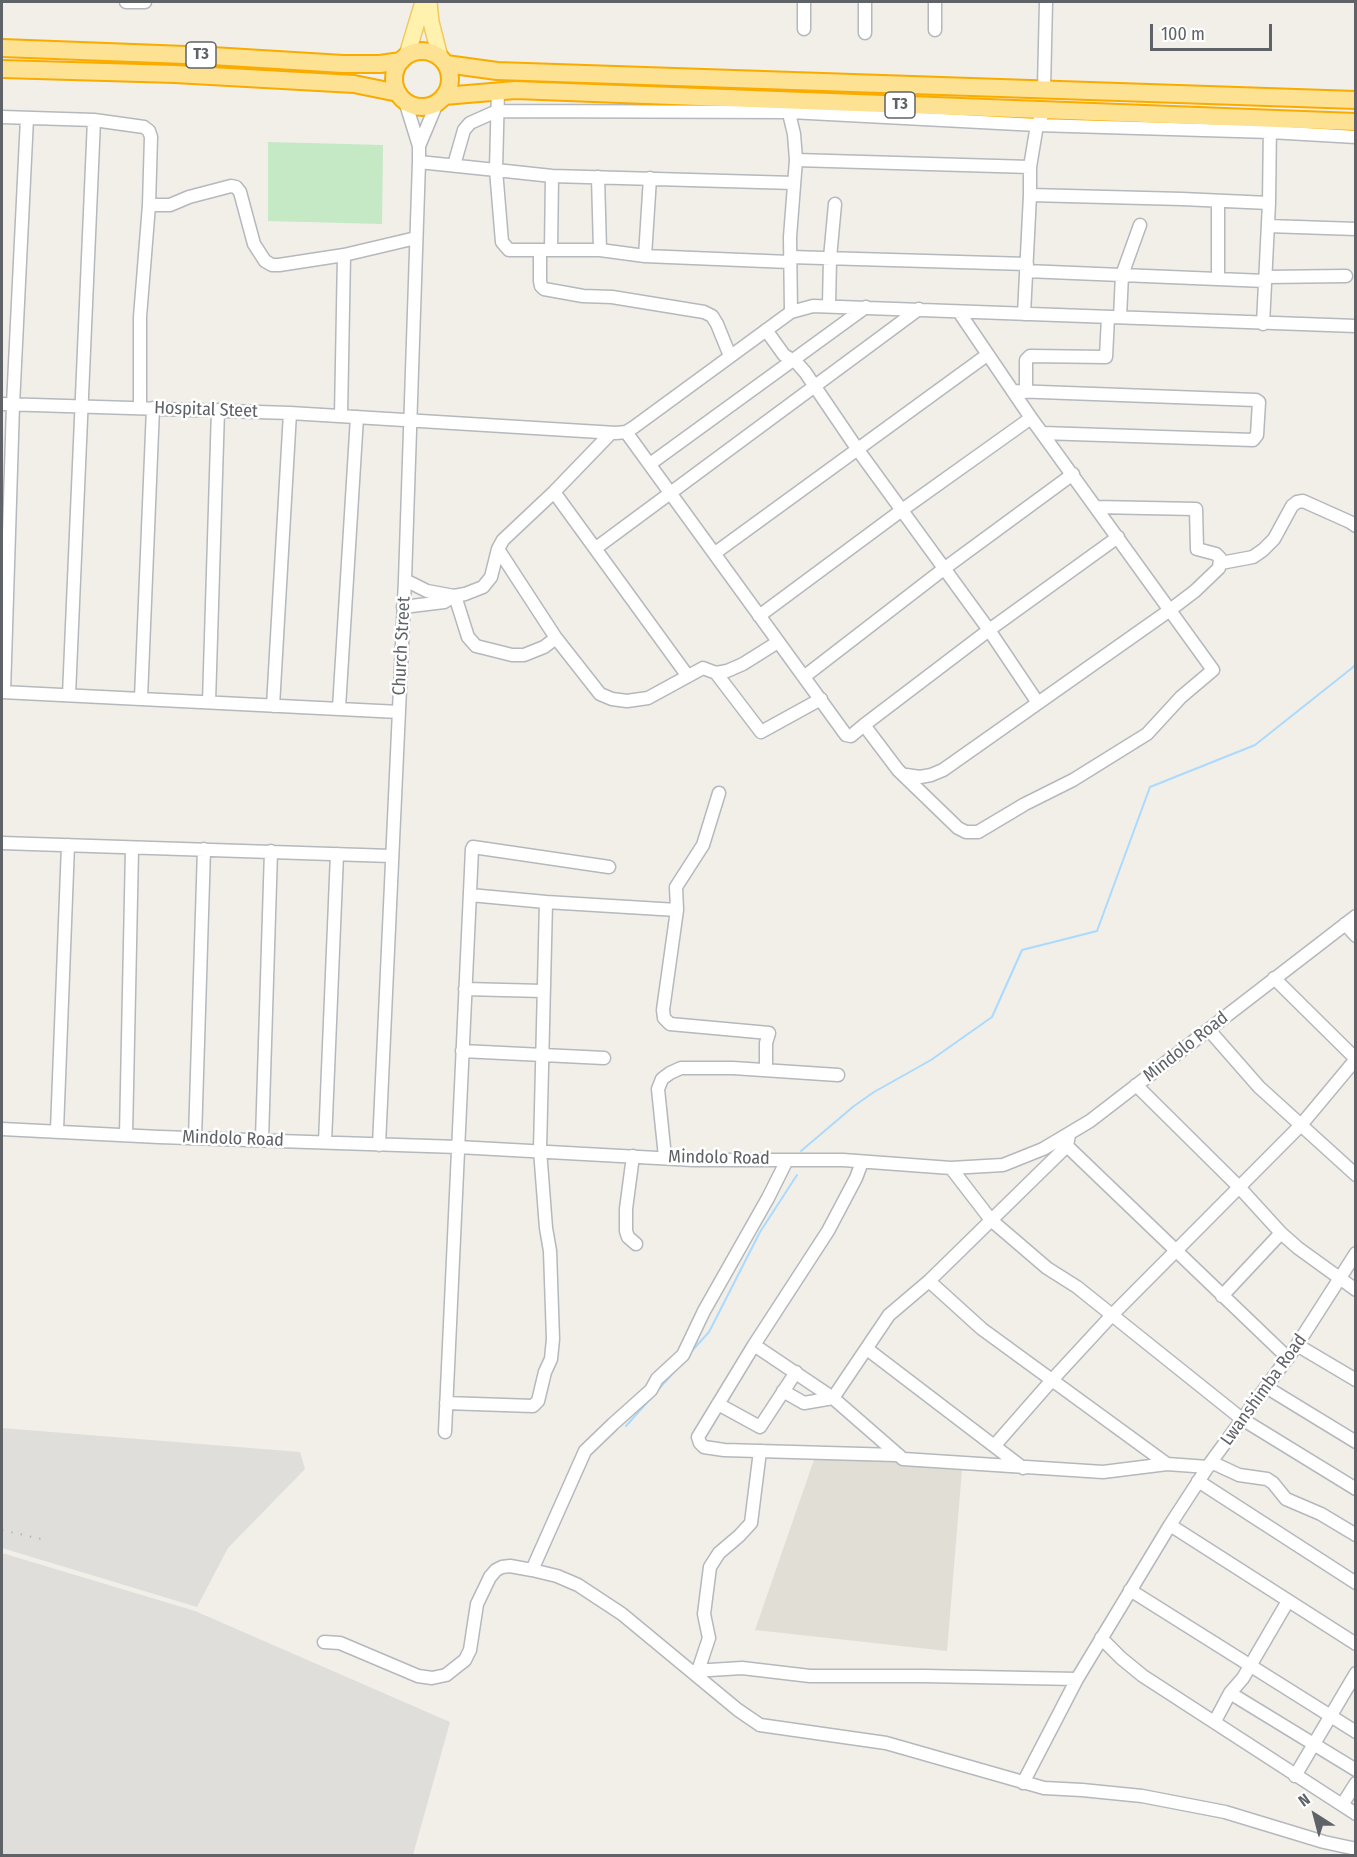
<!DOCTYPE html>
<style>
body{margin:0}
#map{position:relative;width:1357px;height:1857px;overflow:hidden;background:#f1efe8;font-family:"Fira Sans Condensed",sans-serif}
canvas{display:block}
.frame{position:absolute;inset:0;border:3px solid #5f6368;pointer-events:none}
.north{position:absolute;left:1285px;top:1785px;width:60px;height:60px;-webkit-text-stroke:4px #fff;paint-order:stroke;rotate:324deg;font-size:16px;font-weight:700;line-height:24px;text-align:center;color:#5f6368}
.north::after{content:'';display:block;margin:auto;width:21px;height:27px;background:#5f6368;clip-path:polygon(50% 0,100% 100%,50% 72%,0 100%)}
.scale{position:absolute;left:1150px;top:24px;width:122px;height:27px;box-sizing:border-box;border:3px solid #5f6368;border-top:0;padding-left:8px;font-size:18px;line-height:21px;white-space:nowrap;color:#5f6368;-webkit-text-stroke:4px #fff;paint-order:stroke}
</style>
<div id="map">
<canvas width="1357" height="1857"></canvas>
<div class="frame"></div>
<div class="north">N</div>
<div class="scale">100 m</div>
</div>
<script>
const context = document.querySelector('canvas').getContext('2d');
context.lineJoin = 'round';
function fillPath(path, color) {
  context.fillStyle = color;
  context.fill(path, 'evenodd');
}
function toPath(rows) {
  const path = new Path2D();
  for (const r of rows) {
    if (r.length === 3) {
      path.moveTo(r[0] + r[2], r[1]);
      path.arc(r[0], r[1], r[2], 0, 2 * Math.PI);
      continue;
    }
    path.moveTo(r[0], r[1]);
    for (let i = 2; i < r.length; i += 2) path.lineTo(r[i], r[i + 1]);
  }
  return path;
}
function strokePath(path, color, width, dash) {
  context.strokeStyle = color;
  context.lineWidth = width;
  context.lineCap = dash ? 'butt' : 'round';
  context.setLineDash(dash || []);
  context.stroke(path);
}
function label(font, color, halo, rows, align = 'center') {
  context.font = font + ' "Fira Sans Condensed",sans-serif';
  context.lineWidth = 5;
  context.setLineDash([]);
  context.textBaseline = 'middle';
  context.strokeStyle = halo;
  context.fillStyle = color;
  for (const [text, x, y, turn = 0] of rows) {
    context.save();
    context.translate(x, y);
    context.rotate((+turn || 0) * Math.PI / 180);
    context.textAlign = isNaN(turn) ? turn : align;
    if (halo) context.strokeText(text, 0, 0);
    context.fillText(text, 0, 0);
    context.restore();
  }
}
fillPath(toPath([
 [2,1428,300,1452,305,1469,228,1548,197,1607,2,1548],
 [2,1553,195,1611,450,1722,413,1855,2,1855]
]), '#e0deda');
fillPath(toPath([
 [817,1451,962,1470,947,1651,755,1630]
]), '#e1ded6');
fillPath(toPath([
 [268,142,383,145,382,224,268,221]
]), '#c5e8c5');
strokePath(toPath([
 [801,1151,854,1106,874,1092,931,1060,992,1017,1022,950,1097,931,1150,787,1255,745,1352,668,1356,664],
 [689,1354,709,1332,760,1232,797,1175],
 [656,1392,676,1370],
 [626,1426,652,1397]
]), '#aadaff', 2);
const minor = toPath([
 [126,2,145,2],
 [935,2,935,30],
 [804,29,804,2],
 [865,33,865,2],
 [1044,88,1046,2],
 [787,105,794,134,796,160],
 [2,117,94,120],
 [419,146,437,103],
 [419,162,496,170,498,90],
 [454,165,464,130,470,123,497,111,790,112,1037,125,1045,110],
 [1030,167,1037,125,1270,132,1356,137],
 [598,177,600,250],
 [1269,203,1270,124],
 [1268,226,1356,229],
 [540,250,540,281,541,286,544,289,583,296,612,297,704,312,712,316,717,324,730,356],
 [551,250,552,176],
 [344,255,416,238],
 [645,256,650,178],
 [790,257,1027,264],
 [789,262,645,256,600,250,509,250,502,242,496,170,552,176,794,183],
 [1026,271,1265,281],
 [1266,277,1346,276],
 [1218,279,1218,201],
 [829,305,830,258,835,204],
 [791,312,790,237,796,160,1030,167,1030,195],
 [1024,314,1030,195,1182,199,1269,203,1263,324],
 [1120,317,1122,275,1140,225],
 [766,330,784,355,797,363,805,372,858,450,989,630,1038,703],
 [1013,391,1256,400,1259,402,1257,435,1253,440,1042,433],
 [1026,392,1026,360,1030,356,1106,357,1108,317],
 [2,404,290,413,616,433,626,432,634,427,791,312,813,306,1356,326],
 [140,408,140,317,149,205,170,205,189,197,231,186,236,187,240,192,254,244,265,261,272,265,279,265,344,255,341,416],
 [626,432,846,735,851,736,864,725,898,770,958,828,966,832,978,832,1025,804,1073,780,1147,734,1181,697,1213,670,1031,418,959,312],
 [650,464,866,307],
 [554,492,687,675],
 [596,548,919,309],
 [498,549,556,638,600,694,612,699,627,701,648,698,703,668,716,673,727,671,743,664,778,642],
 [715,553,987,355],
 [1221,563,1253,557,1263,550,1274,539,1292,506,1297,502,1303,501,1350,522,1356,526],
 [405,580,427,591,454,596,465,594,483,587,491,577,498,549,503,540,554,492,611,433],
 [455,596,468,637,476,646,512,655,524,655,544,647,556,638],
 [403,607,444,602,454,596],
 [759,616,902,510,1031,418],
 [716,673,761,732,821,699],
 [805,676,945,568,1073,474],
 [2,692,399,712],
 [4,692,13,405,27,118],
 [69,695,94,120,144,127,149,131,151,137,149,205],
 [141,698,153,408],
 [209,702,218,410],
 [273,706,290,413],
 [339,708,357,417],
 [864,725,989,630,1118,537],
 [906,775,920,777,931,775,943,770,1170,610,1195,591,1219,568,1220,558,1216,554,1197,549,1196,509,1096,507],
 [2,843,391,856],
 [546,902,677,910,676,887,703,845,719,793],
 [677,910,663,1010,664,1018,670,1024,769,1033,766,1043,766,1070],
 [1345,924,1356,936],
 [1274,978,1356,1059],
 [465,989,543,991],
 [1209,1030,1259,1087,1356,1175],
 [462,1051,604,1058],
 [1136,1085,1239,1187,1281,1233,1298,1248,1356,1290],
 [2,1129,159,1137,458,1147,693,1160,843,1160,951,1168,1003,1165,1043,1149,1090,1121,1356,916],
 [57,1130,68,845],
 [126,1135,132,849],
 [195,1138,204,849],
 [262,1139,271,851],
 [325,1142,337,854],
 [379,1145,405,580,419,162,419,146,405,101],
 [1067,1146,1288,1358],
 [633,1156,626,1209,626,1231,628,1237,636,1244],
 [665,1157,658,1089,662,1079,670,1073,681,1068,733,1068,838,1075],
 [862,1162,856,1178,828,1231,754,1345,833,1398,903,1459,1103,1472,1167,1464,1208,1467],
 [951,1168,991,1220,1047,1268,1077,1287,1242,1419,1356,1489],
 [929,1281,982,1329,1167,1464],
 [1222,1296,1281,1233],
 [754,1345,698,1437,700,1443,704,1447,724,1450,896,1455],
 [1297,1345,1356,1380],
 [867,1349,1023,1468],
 [1266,1387,1356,1442],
 [783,1391,804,1403,833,1398,889,1315,929,1281,1067,1146,1069,1135],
 [446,1403,533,1406,538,1401,545,1372,551,1359,553,1339,550,1251,546,1228,540,1150,546,902,470,895],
 [718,1404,760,1427,796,1372],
 [445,1432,472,849,473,847,609,867],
 [995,1445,1052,1380,1112,1315,1301,1125,1356,1059],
 [1211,1462,1239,1475,1267,1479,1273,1483,1286,1499,1321,1514,1356,1535],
 [1198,1481,1356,1583],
 [1170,1525,1356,1644],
 [532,1570,585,1451,613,1424,651,1390,657,1379,683,1355,704,1311,768,1198,787,1160],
 [1130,1590,1356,1732],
 [1101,1638,1121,1658,1143,1676,1356,1814],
 [324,1642,340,1643,418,1676,432,1678,446,1675,465,1660,470,1650,477,1604,490,1577,496,1570,502,1567,510,1566,532,1570,557,1576,578,1585,622,1614,738,1710,760,1725,886,1743,1044,1788,1082,1790,1142,1796,1225,1812,1324,1842,1356,1849],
 [693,1671,742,1668,810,1676,924,1676,1077,1679],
 [698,1671,709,1638,704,1614,710,1567,719,1553,739,1536,751,1523,760,1451],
 [1230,1693,1356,1770],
 [1215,1721,1230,1693,1243,1678,1288,1601],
 [1295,1776,1356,1673],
 [1023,1783,1077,1679,1170,1525,1211,1462,1297,1345,1356,1253],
 [1342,1805,1356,1783]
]);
const major = toPath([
 [429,2,431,22,440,57],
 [407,55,423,2]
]);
const highway = toPath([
 [2,48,212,56,343,64,380,64,401,61],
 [422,79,28],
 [446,64,497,71,1356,100],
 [2,69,175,74,354,84,398,93],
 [444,96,515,90,1356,122]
]);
strokePath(minor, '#b5b8bc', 15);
strokePath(major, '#f2c960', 18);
strokePath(highway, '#f9ab00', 20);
strokePath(minor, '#fff', 12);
strokePath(major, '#fff2af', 15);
strokePath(highway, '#fde293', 16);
strokePath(toPath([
 [2,1530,41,1539]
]), '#b6b7b8', 2, [1.5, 8]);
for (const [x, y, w] of [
 [201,55,30],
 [900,105,30]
]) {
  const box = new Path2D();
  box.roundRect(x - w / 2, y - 13, w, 26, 4.5);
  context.fillStyle = '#fff';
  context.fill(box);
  strokePath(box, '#5f6368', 1.5);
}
label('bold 16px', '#5f6368', null, [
 ["T3",201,55],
 ["T3",900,105]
]);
label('18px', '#5f6368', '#fff', [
 ["Hospital Steet",206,410,2],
 ["Church Street",402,646,-87],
 ["Mindolo Road",1186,1047,-38],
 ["Mindolo Road",233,1139,2],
 ["Mindolo Road",719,1158,1],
 ["Lwanshimba Road",1264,1390,-54]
]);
</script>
